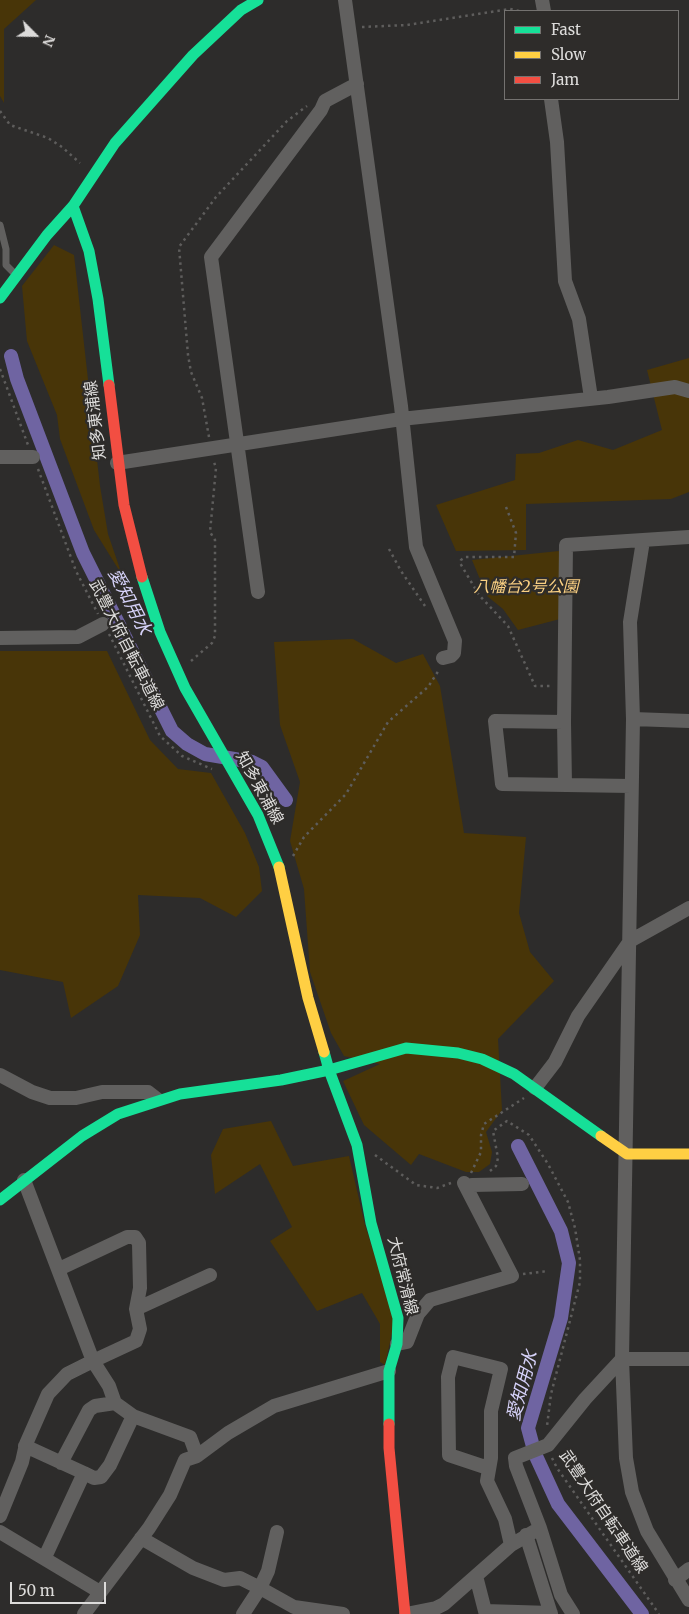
<!DOCTYPE html>
<meta charset="utf-8">
<style>
body{margin:0}
#map{position:relative;width:689px;height:1614px;overflow:hidden;background:#2d2c2b;font-family:Merriweather,serif}
canvas{display:block}
.legend{position:absolute;left:504px;top:10px;width:175px;height:90px;box-sizing:border-box;background:#2e2c2a;border:1px solid #747270;margin:0;padding:6px 9px;list-style:none;font-size:15px;color:#dcdbda}
.legend li{display:flex;align-items:center;gap:10px;height:25px}
.legend b{width:25px;border:1px solid #747270}
.north{position:absolute;left:10px;top:10px;width:50px;height:50px;-webkit-text-stroke:4px #2e2c2a;paint-order:stroke;rotate:113deg;font-size:14px;font-weight:700;line-height:20px;text-align:center;color:#dcdbda}
.north::after{content:'';display:block;margin:auto;width:18px;height:22px;background:#dcdbda;clip-path:polygon(50% 0,100% 100%,50% 72%,0 100%)}
.scale{position:absolute;left:10px;top:1582px;width:96px;height:22px;box-sizing:border-box;border:2px solid #dcdbda;border-top:0;padding-left:6px;font-size:15px;line-height:18px;white-space:nowrap;color:#dcdbda;-webkit-text-stroke:4px #2e2c2a;paint-order:stroke}
</style>
<div id="map">
<canvas width="689" height="1614"></canvas>
<ul class="legend">
<li><b style="height:6px;background:#16e098"></b>Fast</li>
<li><b style="height:6px;background:#ffcf43"></b>Slow</li>
<li><b style="height:6px;background:#f24e42"></b>Jam</li>
</ul>
<div class="north">N</div>
<div class="scale">50 m</div>
</div>
<script>
const context = document.querySelector('canvas').getContext('2d');
context.lineJoin = 'round';
function fillPath(path, color) {
  context.fillStyle = color;
  context.fill(path, 'evenodd');
}
function toPath(rows) {
  const path = new Path2D();
  for (const r of rows) {
    path.moveTo(r[0], r[1]);
    for (let i = 2; i < r.length; i += 2) path.lineTo(r[i], r[i + 1]);
  }
  return path;
}
function strokePath(path, color, width, dash) {
  context.strokeStyle = color;
  context.lineWidth = width;
  context.lineCap = dash ? 'butt' : 'round';
  context.setLineDash(dash || []);
  context.stroke(path);
}
function label(font, color, halo, rows, align = 'center') {
  context.font = font + ' Merriweather,"Noto Sans JP",serif';
  context.lineWidth = 4.5;
  context.setLineDash([]);
  context.textBaseline = 'middle';
  context.strokeStyle = halo;
  context.fillStyle = color;
  for (const [text, x, y, turn = 0] of rows) {
    context.save();
    context.translate(x, y);
    context.rotate((+turn || 0) * Math.PI / 180);
    context.textAlign = isNaN(turn) ? turn : align;
    if (halo) context.strokeText(text, 0, 0);
    context.fillText(text, 0, 0);
    context.restore();
  }
}
fillPath(toPath([
 [0,0,36,0,4,29,4,103,0,96],
 [54,245,74,255,100,486,108,534,122,575,94,530,60,439,57,415,27,341,22,286],
 [689,358,689,492,671,499,526,504,526,550,456,551,436,505,515,480,516,454,539,453,578,440,613,450,662,430,647,370],
 [559,551,560,619,518,630,503,609,487,596,472,560],
 [353,639,396,663,423,654,440,686,464,833,526,837,519,913,530,952,554,981,498,1039,502,1110,486,1132,492,1152,490,1164,479,1172,466,1172,419,1154,411,1165,364,1125,343,1081,380,1064,344,1056,331,1033,310,972,304,889,290,841,300,782,280,725,274,642],
 [0,651,107,651,150,740,178,769,211,773,245,833,259,867,262,891,236,917,200,898,138,895,140,935,118,986,71,1018,63,982,0,970],
 [271,1121,293,1166,349,1156,365,1225,395,1319,385,1365,380,1362,380,1324,362,1293,317,1311,270,1241,292,1227,260,1164,215,1194,211,1155,223,1129]
]), '#483508');
strokePath(toPath([
 [11,356,17,379,83,553,172,731,187,744,205,754,252,762,262,767,286,800],
 [518,1146,561,1231,569,1263,561,1318,528,1428,535,1454,558,1504,642,1614]
]), '#6f64a2', 14);
strokePath(toPath([
 [362,27,407,25,510,9,519,11],
 [0,111,10,125,48,138,62,147,80,163],
 [0,369,28,445],
 [209,437,202,398,191,372,188,355,179,247,216,197,287,121,307,106],
 [38,469,76,571,98,614],
 [506,507,516,533,514,557,465,557,461,560,460,563,479,595,508,626,535,686,553,686],
 [389,549,401,571,425,606],
 [109,634,160,736,182,756,212,769],
 [191,661,212,643,215,636,215,540,210,532,216,468,213,459],
 [293,856,304,837,346,794,388,722,428,687,439,670],
 [375,1155,416,1185,437,1188,451,1183],
 [490,1171,496,1166,498,1158,493,1131,507,1121,529,1135,548,1164,568,1202,575,1228,580,1260,580,1282,551,1394,547,1426],
 [471,1173,481,1152,481,1135,484,1124,524,1098],
 [523,1274,548,1271],
 [552,1458,557,1468,659,1614]
]), '#5e5d5c', 2.5, [2.5, 4]);
strokePath(toPath([
 [0,225,6,249,6,265,14,273]
]), '#61605f', 7);
strokePath(toPath([
 [345,0,401,406,416,547,455,641,454,653,451,656,443,658],
 [542,0,544,11],
 [551,99,557,142,565,281,579,319,591,398],
 [0,457,33,457],
 [117,463,401,419,608,397,675,387,689,391],
 [643,541,630,622,633,719,622,1359,626,1458,632,1492,647,1531,689,1600],
 [258,592,211,257,321,110,325,101,357,84],
 [0,638,78,637,103,624],
 [633,719,689,721],
 [564,722,565,785],
 [631,786,502,784,495,721,564,722,566,545,689,537],
 [0,1075,32,1092,50,1098,76,1098,102,1092,148,1092,157,1099],
 [535,1088,555,1062,578,1016,630,941,689,908],
 [466,1187,472,1185,522,1184],
 [59,1269,127,1237,135,1237,139,1243,140,1288,136,1309,210,1275],
 [397,1344,407,1342,418,1314,430,1300,512,1276,464,1183],
 [133,1416,115,1403,109,1386,93,1361,136,1341,140,1329,136,1309],
 [25,1446,84,1473],
 [61,1463,89,1410,95,1406,115,1403],
 [488,1468,449,1455,448,1377,453,1357,501,1369,491,1411,491,1458,487,1481,505,1519,511,1545],
 [0,1516,22,1462,26,1444,48,1394,67,1374,93,1361,24,1180],
 [540,1528,516,1466,515,1458,548,1445,585,1399,622,1359,689,1359],
 [0,1532,100,1592],
 [277,1532,268,1571,260,1588,294,1607,343,1614],
 [526,1535,551,1614],
 [141,1538,193,1568,224,1580,240,1578,260,1588,243,1614],
 [45,1557,84,1473,94,1478,101,1477,110,1465,133,1416,190,1437,197,1456],
 [476,1576,485,1611,551,1613],
 [675,1580,689,1569],
 [84,1614,149,1528,170,1495,185,1460,197,1456,228,1433,274,1406,389,1371],
 [406,1614,436,1608,444,1604,511,1545,540,1528,561,1595,573,1614]
]), '#61605f', 14);
strokePath(toPath([
 [73,206,89,251,98,299,109,385],
 [0,298,47,235,73,206,115,143,193,55,241,10,258,0],
 [142,577,160,632,185,688,258,815,279,867],
 [0,1200,82,1136,118,1114,180,1094,281,1080,329,1070,324,1052],
 [389,1424,389,1371,397,1344,398,1318,371,1223,357,1145,329,1070,406,1048,458,1053,482,1059,514,1074,601,1136]
]), '#16e098', 11);
strokePath(toPath([
 [279,867,308,998,324,1052],
 [601,1136,627,1154,689,1154]
]), '#ffcf43', 11);
strokePath(toPath([
 [109,385,124,505,142,577],
 [389,1424,389,1448,405,1614]
]), '#f24e42', 11);
label('16px', '#dcdbda', '#2e2c2a', [
 ["知多東浦線",96,420,-97],
 ["武豊大府自転車道線",126,645,63],
 ["知多東浦線",259,788,61],
 ["大府常滑線",402,1276,76],
 ["武豊大府自転車道線",603,1512,56]
]);
label('italic 16px', '#fad082', '#2e2c2a', [
 ["八幡台2号公園",526,587]
]);
label('italic 18px', '#d6d2f9', '#2e2c2a', [
 ["愛知用水",129,602,63],
 ["愛知用水",523,1386,-75]
]);
</script>
